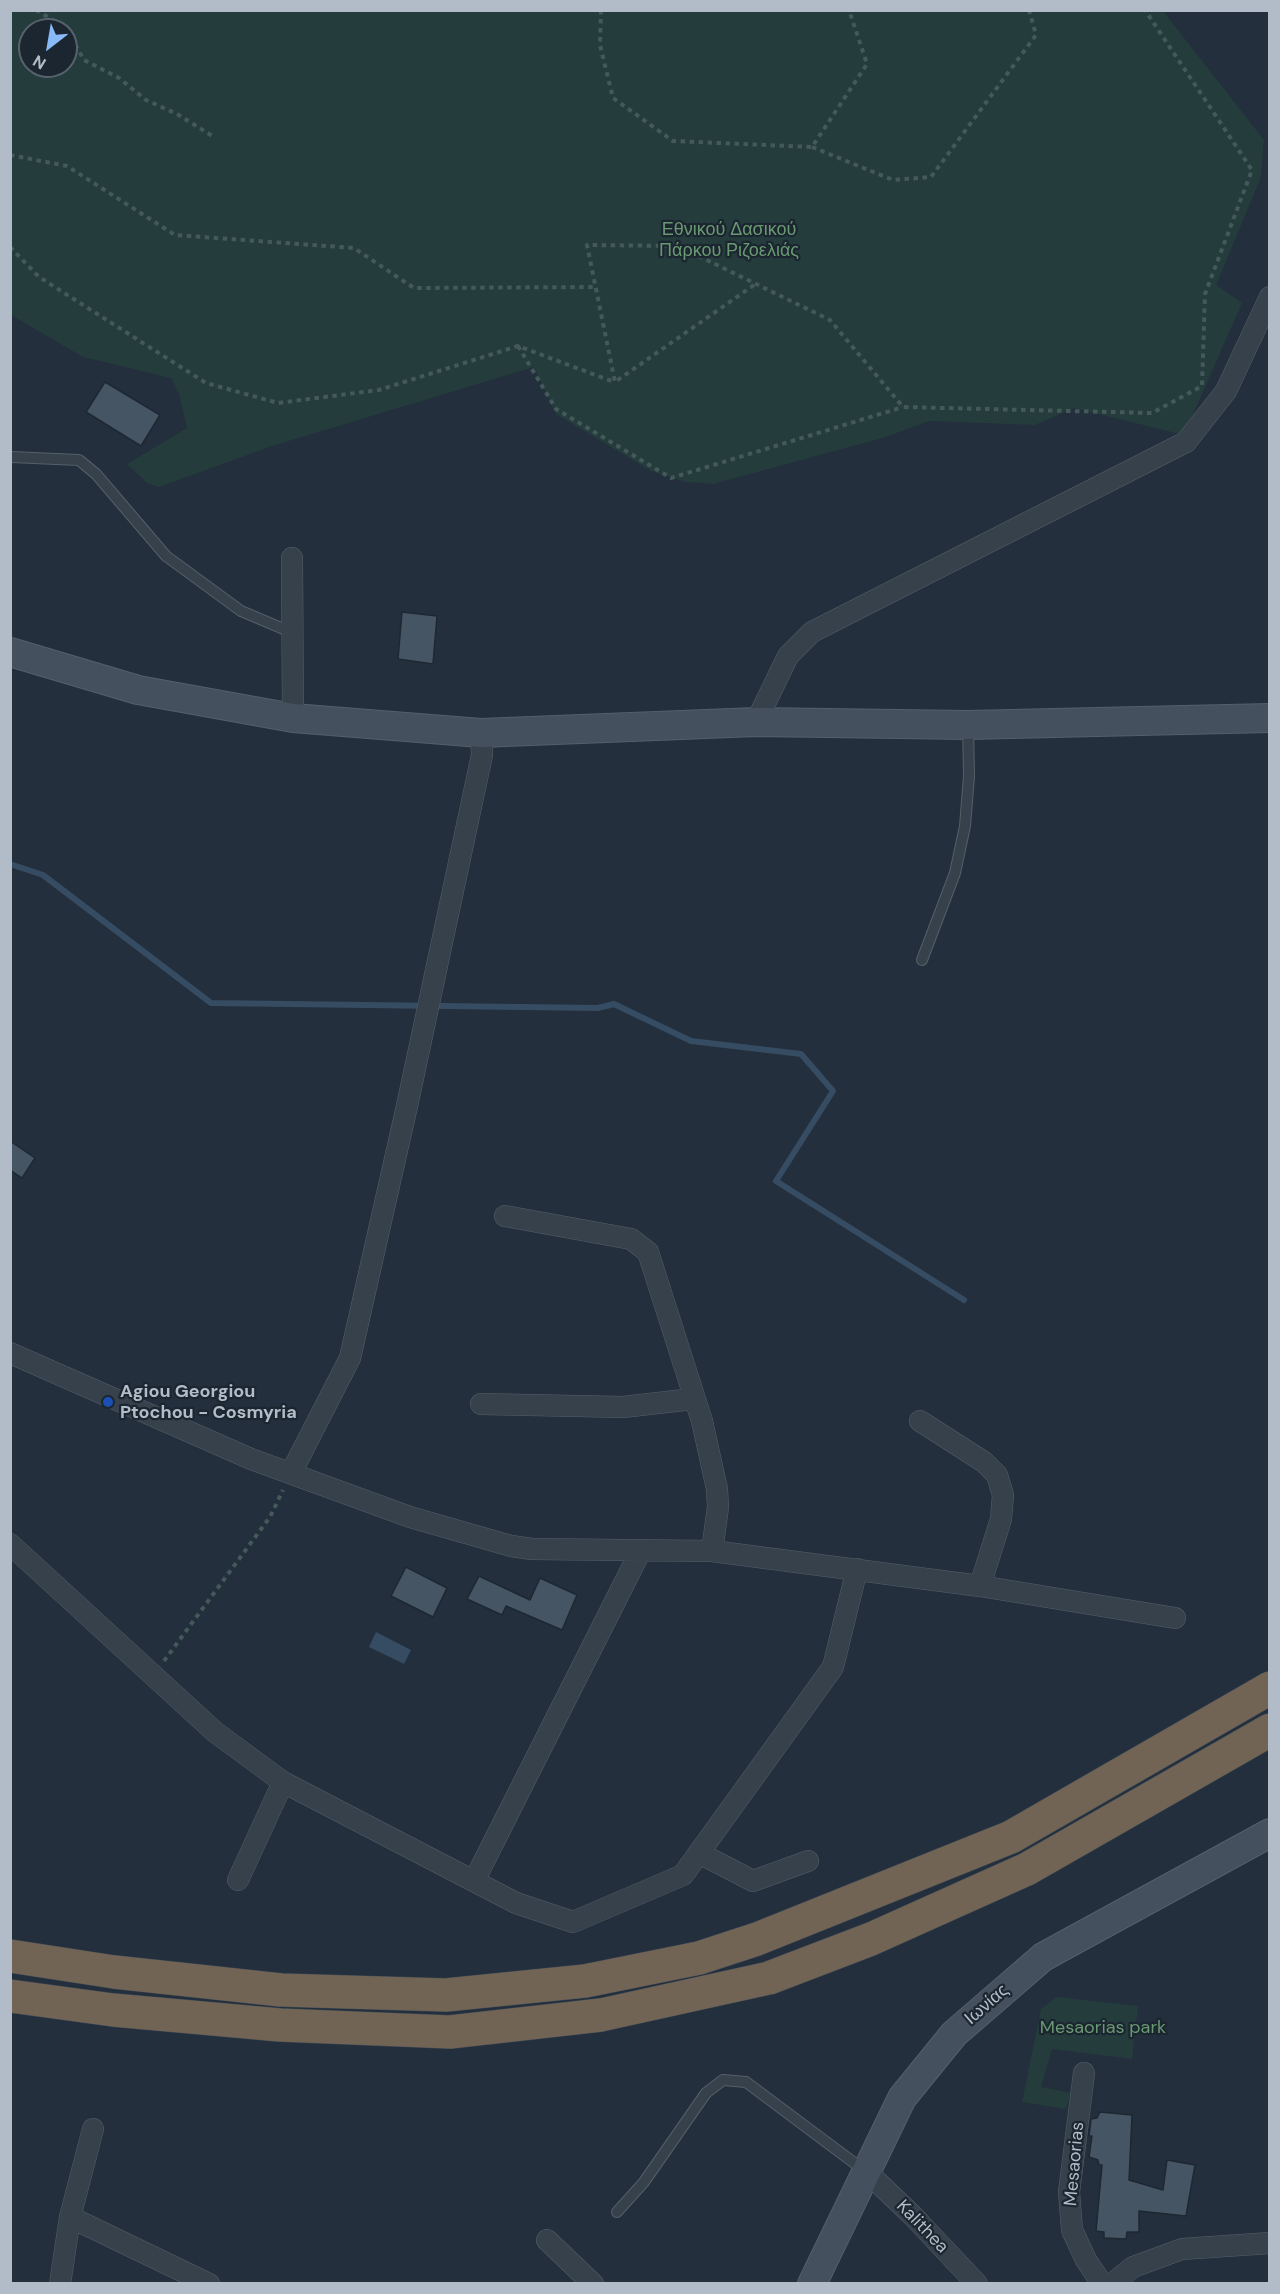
<!DOCTYPE html>
<meta charset="utf-8">
<style>
body{margin:0}
#map{position:relative;width:1280px;height:2294px;overflow:hidden;background:#232f3c;font-family:"DM Sans",sans-serif}
canvas{display:block}
.frame{position:absolute;inset:0;border:12px solid #b2bcc8;pointer-events:none}
.north{position:absolute;left:18px;top:18px;width:60px;height:60px;box-sizing:border-box;background:#1c2631;border:2px solid #58626d;border-radius:50%;rotate:211deg;font-size:16px;font-weight:700;line-height:24px;text-align:center;color:#b2bcc8}
.north::after{content:'';display:block;margin:auto;width:21px;height:27px;background:#88baf8;clip-path:polygon(50% 0,100% 100%,50% 72%,0 100%)}
</style>
<div id="map">
<canvas width="1280" height="2294"></canvas>
<div class="frame"></div>
<div class="north">N</div>
</div>
<script>
const context = document.querySelector('canvas').getContext('2d');
context.lineJoin = 'round';
function fillPath(path, color) {
  context.fillStyle = color;
  context.fill(path, 'evenodd');
}
function toPath(rows) {
  const path = new Path2D();
  for (const r of rows) {
    path.moveTo(r[0], r[1]);
    for (let i = 2; i < r.length; i += 2) path.lineTo(r[i], r[i + 1]);
  }
  return path;
}
function strokePath(path, color, width, dash) {
  context.strokeStyle = color;
  context.lineWidth = width;
  context.lineCap = dash ? 'butt' : 'round';
  context.setLineDash(dash || []);
  context.stroke(path);
}
function label(font, color, halo, rows, align = 'center') {
  context.font = font + ' "DM Sans",sans-serif';
  context.lineWidth = 4.5;
  context.setLineDash([]);
  context.textBaseline = 'middle';
  context.strokeStyle = halo;
  context.fillStyle = color;
  for (const [text, x, y, turn = 0] of rows) {
    context.save();
    context.translate(x, y);
    context.rotate((+turn || 0) * Math.PI / 180);
    context.textAlign = isNaN(turn) ? turn : align;
    if (halo) context.strokeText(text, 0, 0);
    context.fillText(text, 0, 0);
    context.restore();
  }
}
fillPath(toPath([
 [11,11,1163,11,1264,140,1261,177,1216,285,1242,303,1184,435,1074,408,1035,425,929,421,886,437,713,484,686,482,651,471,556,414,534,367,272,446,159,487,147,483,127,464,187,428,179,394,171,378,83,357,11,315],
 [30,30,66,30,66,66,30,66],
 [1057,1997,1138,2006,1132,2059,1052,2049,1041,2087,1071,2093,1066,2109,1022,2102,1041,2009]
]), '#253c3d');
fillPath(toPath([
 [376,1632,411,1650,404,1664,369,1647]
]), '#364c63');
strokePath(toPath([
 [10,864,43,875,211,1003,598,1008,614,1004,691,1041,801,1054,833,1091,776,1181,964,1300]
]), '#364c63', 6);
const building = toPath([
 [105,382,160,415,141,446,86,412,105,382],
 [402,612,437,616,433,664,398,659,402,612],
 [10,1141,35,1158,22,1178,10,1170,10,1141],
 [406,1567,447,1588,433,1617,391,1596,406,1567],
 [479,1576,530,1600,540,1578,577,1595,562,1630,506,1606,502,1615,467,1599,479,1576],
 [1100,2112,1132,2115,1129,2180,1163,2190,1167,2160,1195,2165,1186,2216,1139,2211,1139,2232,1127,2232,1126,2239,1104,2238,1104,2232,1096,2231,1102,2165,1099,2165,1098,2160,1089,2157,1092,2136,1089,2136,1091,2119,1097,2118,1100,2112]
]);
fillPath(building, '#465563');
strokePath(building, '#1e2833', 1.5);
const service = toPath([
 [11,457,79,460,96,474,166,556,241,611,293,633],
 [922,960,955,873,965,826,969,776,968,725],
 [617,2212,644,2182,706,2093,723,2080,746,2082,865,2171]
]);
const minor = toPath([
 [292,558,293,718],
 [756,722,788,656,812,632,1186,442,1226,391,1270,297],
 [505,1216,631,1239,648,1252,702,1421,717,1489,718,1507,712,1551],
 [10,1353,251,1459,410,1517,511,1546,532,1549,712,1551,980,1586,1175,1618],
 [481,1404,623,1407,693,1399],
 [920,1421,984,1462,997,1475,1003,1495,1001,1519,980,1586],
 [291,1473,350,1358,407,1106,482,755,481,733],
 [10,1544,215,1732,283,1782,516,1903,573,1922,683,1875,833,1667,857,1569],
 [699,1853,753,1881,808,1861],
 [238,1880,283,1782],
 [474,1881,641,1550],
 [1084,2073,1069,2192,1072,2230,1086,2260,1102,2284],
 [866,2171,913,2216,977,2284],
 [70,2217,209,2284],
 [547,2240,593,2284],
 [60,2284,70,2217,93,2129],
 [1112,2284,1133,2267,1182,2249,1270,2243]
]);
const secondary = toPath([
 [10,652,138,690,293,718,481,733,756,722,968,725,1270,718],
 [812,2284,902,2098,954,2034,1043,1957,1270,1833]
]);
const motorway = toPath([
 [10,1956,114,1972,281,1990,446,1995,585,1981,699,1958,757,1939,1011,1837,1270,1688],
 [10,1996,113,2010,280,2025,450,2032,601,2015,769,1978,871,1939,1027,1869,1270,1730]
]);
strokePath(service, '#555f6a', 12);
strokePath(minor, '#555f6a', 22);
strokePath(secondary, '#555f6a', 30);
strokePath(motorway, '#424c57', 34);
strokePath(toPath([
 [36,10,65,27,84,60,119,78,146,100,177,114,214,137],
 [601,10,600,45,613,98,673,141,812,147,867,64,849,10],
 [744,10,757,10],
 [812,147,893,180,931,177,1036,35,1029,10],
 [10,155,67,166,175,235,354,248,414,288,594,287],
 [10,247,39,277,206,383,278,403,379,390,518,346,614,382],
 [754,285,615,382,587,245,678,246,830,320,903,407,1152,413,1202,386,1205,294,1252,170,1145,10],
 [518,346,556,409,671,478,903,407],
 [164,1661,270,1517,283,1490]
]), '#43595a', 4, [4.5, 4.5]);
strokePath(service, '#37414c', 10);
strokePath(minor, '#37414c', 21);
strokePath(secondary, '#45505f', 28);
strokePath(motorway, '#726454', 33);
for (const [x, y, r, color] of [
 [108,1402,6,"#1a4fb4"]
]) {
  const dot = new Path2D();
  dot.arc(x, y, r, 0, 2 * Math.PI);
  context.fillStyle = color;
  context.fill(dot);
  strokePath(dot, '#1c2631', 2);
}
label('18px', '#699971', '#1c2631', [
 ["Εθνικού Δασικού",729,230],
 ["Πάρκου Ριζοελιάς",729,251],
 ["Mesaorias park",1103,2028]
]);
label('bold 18px', '#b2bcc8', '#1c2631', [
 ["Agiou Georgiou",120,1392],
 ["Ptochou - Cosmyria",120,1413]
], 'left');
label('18px', '#b2bcc8', '#1c2631', [
 ["Ιωνίας",987,2005,-41],
 ["Mesaorias",1075,2164,-85],
 ["Kalithea",922,2227,46]
]);
</script>
